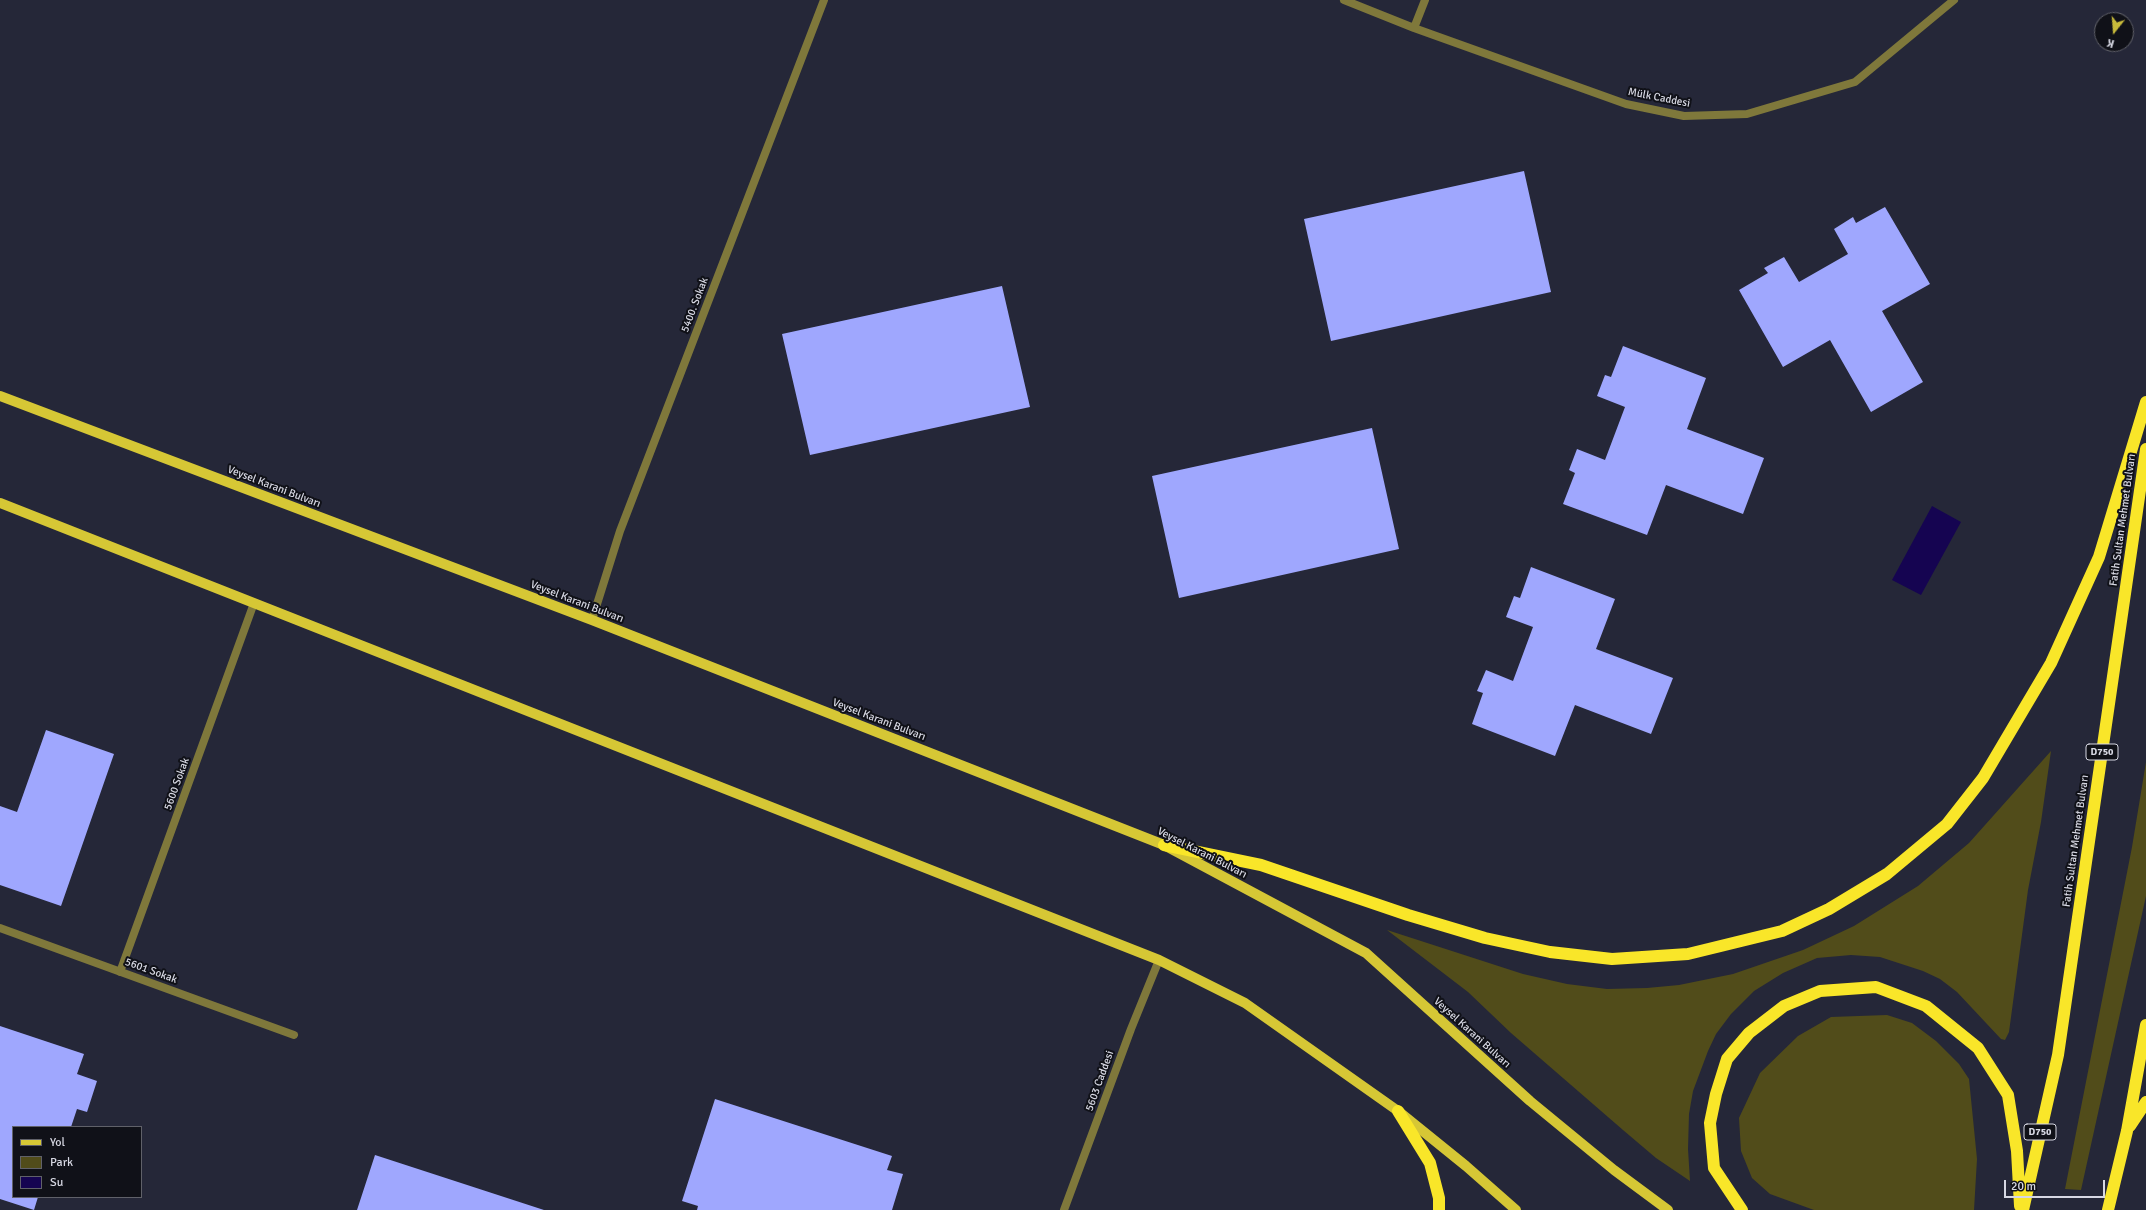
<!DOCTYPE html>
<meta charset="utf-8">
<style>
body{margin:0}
#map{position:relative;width:2146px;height:1210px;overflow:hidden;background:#252738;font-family:Signika,sans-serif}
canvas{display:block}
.legend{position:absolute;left:12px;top:1126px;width:130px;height:72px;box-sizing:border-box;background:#101118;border:1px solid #606169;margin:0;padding:5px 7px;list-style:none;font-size:12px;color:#d7d8e3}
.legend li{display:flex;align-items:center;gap:8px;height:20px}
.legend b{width:20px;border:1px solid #606169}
.north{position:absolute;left:2094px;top:12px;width:40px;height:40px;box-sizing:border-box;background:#101118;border:1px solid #606169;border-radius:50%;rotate:197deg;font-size:11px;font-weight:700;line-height:16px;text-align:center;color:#d7d8e3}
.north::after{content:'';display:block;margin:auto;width:14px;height:18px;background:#c8bb3b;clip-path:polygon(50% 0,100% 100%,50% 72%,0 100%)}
.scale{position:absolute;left:2004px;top:1180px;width:101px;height:18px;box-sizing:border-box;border:2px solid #d7d8e3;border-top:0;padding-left:5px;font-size:12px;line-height:14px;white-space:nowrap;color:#d7d8e3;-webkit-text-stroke:3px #101118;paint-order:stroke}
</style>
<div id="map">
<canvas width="2146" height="1210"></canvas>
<ul class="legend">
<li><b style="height:5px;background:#d6c735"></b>Yol</li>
<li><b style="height:11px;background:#514c1a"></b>Park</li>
<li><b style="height:11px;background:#150451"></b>Su</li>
</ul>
<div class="north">K</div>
<div class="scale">20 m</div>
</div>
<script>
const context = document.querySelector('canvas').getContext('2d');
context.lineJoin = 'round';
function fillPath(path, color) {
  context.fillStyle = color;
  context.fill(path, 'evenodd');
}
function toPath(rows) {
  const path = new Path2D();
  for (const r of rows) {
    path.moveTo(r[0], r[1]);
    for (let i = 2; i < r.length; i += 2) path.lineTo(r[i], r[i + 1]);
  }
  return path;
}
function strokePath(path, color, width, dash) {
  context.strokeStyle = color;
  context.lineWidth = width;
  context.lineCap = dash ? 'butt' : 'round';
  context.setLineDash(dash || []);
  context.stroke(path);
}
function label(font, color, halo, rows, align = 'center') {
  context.font = font + ' Signika,sans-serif';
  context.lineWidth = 4;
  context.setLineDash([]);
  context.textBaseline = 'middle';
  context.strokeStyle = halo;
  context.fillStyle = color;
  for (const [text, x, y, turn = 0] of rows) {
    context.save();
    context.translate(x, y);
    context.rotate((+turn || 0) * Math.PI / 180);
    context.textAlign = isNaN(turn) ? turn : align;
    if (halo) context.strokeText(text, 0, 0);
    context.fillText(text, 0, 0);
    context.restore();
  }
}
fillPath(toPath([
 [2051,751,2041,822,2028,890,2009,1032,2005,1040,2001,1039,1957,992,1940,979,1923,971,1880,957,1851,955,1817,958,1783,973,1754,991,1731,1014,1716,1034,1708,1051,1693,1091,1689,1114,1688,1149,1690,1181,1656,1158,1623,1130,1511,1033,1468,992,1387,930,1523,974,1567,984,1607,989,1647,988,1679,985,1733,974,1803,950,1854,926,1918,886,1969,843],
 [2146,762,2146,896,2081,1190,2065,1189,2132,847],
 [1887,1015,1912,1023,1936,1041,1959,1064,1969,1079,1977,1159,1974,1210,1814,1210,1770,1194,1752,1178,1741,1151,1739,1118,1760,1073,1798,1036,1831,1017]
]), '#514c1a');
fillPath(toPath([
 [1932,506,1961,522,1921,595,1892,580]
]), '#150451');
fillPath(toPath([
 [1524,171,1551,292,1331,341,1304,219],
 [1885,207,1930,284,1882,311,1923,382,1871,412,1830,340,1783,367,1739,290,1768,273,1764,268,1784,257,1799,282,1848,254,1834,229,1853,217,1856,223],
 [1002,286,1030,407,810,455,782,334],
 [1623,346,1706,378,1687,429,1764,458,1743,514,1666,485,1647,535,1563,504,1575,473,1569,470,1577,449,1605,460,1625,407,1597,396,1605,375,1611,377],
 [1372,428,1399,549,1179,598,1152,476],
 [1531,567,1615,599,1596,649,1673,678,1651,734,1575,705,1555,756,1472,724,1483,693,1477,691,1486,670,1513,681,1533,627,1506,617,1514,596,1520,598],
 [46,730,114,754,61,906,0,885,0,806,17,812],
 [0,1026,84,1054,77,1074,97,1081,87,1112,77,1109,71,1127,13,1127,13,1197,38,1197,34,1210,0,1199],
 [715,1099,892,1156,887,1170,903,1174,892,1210,697,1210,698,1206,682,1201],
 [375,1155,544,1210,357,1210]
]), '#9fa7fe');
strokePath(toPath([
 [1344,0,1414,28,1626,104,1684,116,1747,114,1855,82,1954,0],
 [1414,28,1425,0],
 [592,620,620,531,824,0],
 [0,928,294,1035],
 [120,972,254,603],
 [1064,1210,1131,1029,1159,960]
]), '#7f783b', 8);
strokePath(toPath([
 [0,396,592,620,1164,845,1366,953,1530,1101,1614,1170,1668,1210],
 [0,503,1159,960,1245,1003,1398,1111,1466,1166,1516,1210]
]), '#d6c735', 10);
strokePath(toPath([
 [1164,845,1261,865,1408,915,1485,938,1550,952,1612,959,1688,954,1782,931,1829,909,1887,874,1947,824,1983,778,2051,663,2099,557,2146,402],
 [1398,1111,1430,1163,1439,1198,1439,1210],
 [2130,1126,2146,1102],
 [1742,1210,1714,1168,1710,1123,1716,1094,1727,1059,1749,1033,1784,1006,1820,991,1876,987,1926,1006,1978,1048,2008,1095,2017,1151,2020,1206],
 [2023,1210,2058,1055,2146,449],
 [2108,1210,2127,1131,2146,1025]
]), '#f9e629', 12);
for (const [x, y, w] of [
 [2102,752,32],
 [2040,1132,32]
]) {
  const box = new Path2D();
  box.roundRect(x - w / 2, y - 8, w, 16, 3);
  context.fillStyle = '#101118';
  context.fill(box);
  strokePath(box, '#d7d8e3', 1);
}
label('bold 10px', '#d7d8e3', null, [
 ["D750",2102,752],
 ["D750",2040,1132]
]);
label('11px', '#d7d8e3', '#101118', [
 ["Mülk Caddesi",1659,98,11],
 ["5400. Sokak",695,305,-69],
 ["Veysel Karani Bulvarı",274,487,21],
 ["Fatih Sultan Mehmet Bulvarı",2123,520,-82],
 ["Veysel Karani Bulvarı",577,602,21],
 ["Veysel Karani Bulvarı",879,720,21],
 ["5600 Sokak",177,784,-70],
 ["Fatih Sultan Mehmet Bulvarı",2076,841,-82],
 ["Veysel Karani Bulvarı",1202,853,27],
 ["5601 Sokak",151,971,20],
 ["Veysel Karani Bulvarı",1472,1033,42],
 ["5603 Caddesi",1100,1081,-70]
]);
</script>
